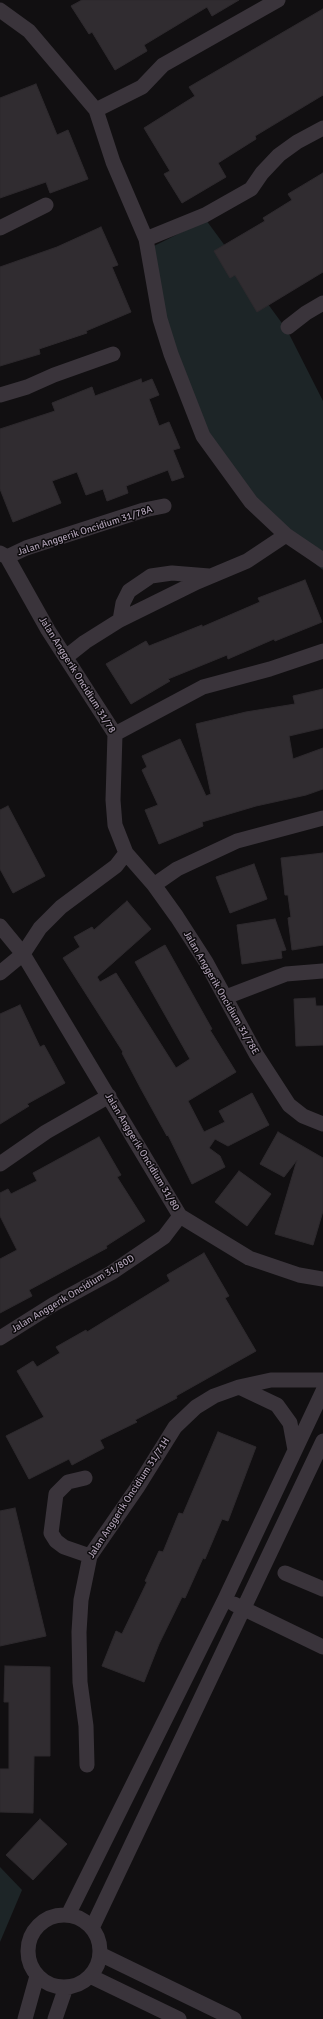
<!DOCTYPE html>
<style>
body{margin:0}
canvas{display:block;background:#110f11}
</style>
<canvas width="323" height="2019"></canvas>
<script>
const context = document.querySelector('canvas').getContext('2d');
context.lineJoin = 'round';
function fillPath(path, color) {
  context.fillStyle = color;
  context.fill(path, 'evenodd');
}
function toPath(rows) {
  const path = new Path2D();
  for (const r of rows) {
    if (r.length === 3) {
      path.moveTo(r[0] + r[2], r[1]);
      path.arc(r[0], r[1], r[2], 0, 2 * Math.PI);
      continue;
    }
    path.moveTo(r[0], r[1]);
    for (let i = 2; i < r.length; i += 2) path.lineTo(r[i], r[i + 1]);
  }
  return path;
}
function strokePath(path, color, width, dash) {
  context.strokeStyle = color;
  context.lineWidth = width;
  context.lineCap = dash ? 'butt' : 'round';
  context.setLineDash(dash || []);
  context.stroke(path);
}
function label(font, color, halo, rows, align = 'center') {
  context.font = font + ' Signika,sans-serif';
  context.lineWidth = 3;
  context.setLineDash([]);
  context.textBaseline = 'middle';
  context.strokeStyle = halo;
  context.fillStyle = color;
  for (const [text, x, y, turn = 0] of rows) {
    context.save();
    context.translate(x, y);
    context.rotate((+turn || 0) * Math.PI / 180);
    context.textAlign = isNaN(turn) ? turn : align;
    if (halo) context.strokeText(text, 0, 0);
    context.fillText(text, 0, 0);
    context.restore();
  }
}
fillPath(toPath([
 [206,220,287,330,323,401,323,570,297,549,204,435,144,251],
 [0,1867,22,1890,0,1942]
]), '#1d2527');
const building = toPath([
 [82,0,239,0,212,16,207,7,144,45,147,51,115,70,92,32,89,34,71,6,82,0],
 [323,9,323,95,255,136,256,139,218,163,226,177,182,203,164,174,170,171,144,128,195,96,189,87,323,9],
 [36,84,57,135,68,130,88,179,50,193,46,182,0,198,0,98,36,84],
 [323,173,323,272,257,312,235,275,230,278,214,251,265,221,263,218,292,200,288,194,323,173],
 [101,227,118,265,112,267,131,312,86,331,87,333,39,349,40,354,0,366,0,267,57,247,101,227],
 [141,379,142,383,152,379,159,395,149,399,159,426,169,422,180,448,173,450,184,477,172,481,168,470,126,486,128,493,107,501,103,489,86,495,77,472,52,481,61,503,13,522,0,489,0,429,55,411,52,403,92,387,95,396,141,379],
 [305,580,322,622,275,641,274,639,228,659,227,655,168,679,170,681,131,704,106,664,146,641,149,646,202,625,202,627,260,602,258,598,305,580],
 [323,689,323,728,289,736,293,759,323,748,323,789,306,795,256,806,202,822,203,826,159,844,145,810,158,805,142,770,147,767,142,756,180,739,206,796,211,794,196,724,246,712,295,704,293,696,323,689],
 [8,806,45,876,13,893,0,869,0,810,8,806],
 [323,853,323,945,292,950,288,918,291,917,288,895,285,895,281,858,323,853],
 [254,864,267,899,230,913,216,877,254,864],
 [127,901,151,929,97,977,100,982,116,973,176,1068,190,1059,135,962,165,945,212,1029,210,1030,236,1072,188,1101,204,1132,225,1122,219,1111,252,1093,269,1125,228,1146,215,1139,209,1148,220,1156,225,1167,192,1184,168,1135,167,1136,141,1089,122,1053,123,1052,63,958,80,947,74,937,92,927,94,930,127,901],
 [275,919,286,950,281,951,282,958,242,964,237,925,275,919],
 [315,998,316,1006,323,1006,323,1045,296,1046,294,999,315,998],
 [20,1005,40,1047,44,1045,65,1083,27,1104,29,1106,0,1124,0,1014,20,1005],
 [278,1132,323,1158,323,1211,313,1245,275,1234,297,1160,284,1177,260,1164,278,1132],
 [99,1137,121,1175,117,1177,145,1221,106,1246,107,1248,29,1290,32,1296,0,1313,0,1259,17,1250,0,1216,0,1193,8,1189,11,1194,37,1181,33,1173,99,1137],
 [239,1171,271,1194,247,1226,215,1202,239,1171],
 [204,1253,229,1296,225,1298,256,1351,176,1396,177,1398,135,1420,137,1422,100,1440,104,1448,72,1465,69,1459,29,1479,6,1436,44,1417,17,1371,33,1361,37,1367,60,1353,56,1347,86,1330,87,1332,170,1281,167,1275,204,1253],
 [218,1432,256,1447,228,1521,222,1519,205,1559,203,1558,185,1598,182,1597,159,1644,144,1682,102,1666,116,1631,122,1634,147,1582,145,1581,159,1551,163,1552,179,1513,183,1514,218,1432],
 [15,1508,46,1636,0,1646,0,1511,15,1508],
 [5,1666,50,1667,50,1756,34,1756,33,1813,0,1812,0,1769,9,1769,9,1702,4,1702,5,1666],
 [40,1819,67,1844,33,1880,6,1855,40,1819]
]);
fillPath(building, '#302c30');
strokePath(building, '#2d292d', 1);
strokePath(toPath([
 [0,10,29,31,96,110,113,162,146,239,160,319,171,354,203,436,251,502,286,535,323,560],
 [96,110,142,87,163,65,278,0],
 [0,228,46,205],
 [146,239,205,215,251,189,262,173,279,155,297,142,323,128],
 [288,327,306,313,323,303],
 [0,395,27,387,54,375,113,354],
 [0,553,7,557,48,630,115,734,113,800,115,825,126,853,116,866,61,907,40,928,23,954,0,973],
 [7,557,26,548,144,510,164,506],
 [120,620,123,603,129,591,151,576,172,573,209,576],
 [66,657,85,642,120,620,197,582,247,561,286,535],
 [115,734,203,687,270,669,323,651],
 [126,853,154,885,177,917,206,962,256,1054,289,1105,303,1116,323,1124],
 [154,885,177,869,237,841,323,818],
 [0,926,23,954,180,1216,249,1258,299,1275,323,1279],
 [226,997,286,974,323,971],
 [0,1164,46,1132,109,1096],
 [0,1338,54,1304,111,1273,164,1237,180,1216],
 [239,1387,277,1405,290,1423,295,1450],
 [85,1478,68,1482,56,1494,51,1533,56,1541,64,1547,90,1556],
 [285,1573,323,1589],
 [234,1604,323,1647],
 [87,1765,86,1726,80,1682,79,1632,81,1600,90,1556,137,1488,175,1427,196,1407,214,1396,239,1387,271,1380,323,1380],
 [64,1951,36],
 [68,1915,225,1599,323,1391],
 [92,1928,323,1441],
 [100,1954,234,2019],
 [90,1976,179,2019],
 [25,2019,37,1976],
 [55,2019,66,1987]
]), '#3a343b', 15);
label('10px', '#ad9fb3', '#0c0a0c', [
 ["Jalan Anggerik Oncidium 31/78A",85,531,-18],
 ["Jalan Anggerik Oncidium 31/78",77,675,58],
 ["Jalan Anggerik Oncidium 31/78E",221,993,60],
 ["Jalan Anggerik Oncidium 31/80",142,1152,59],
 ["Jalan Anggerik Oncidium 31/80D",73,1294,-31],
 ["Jalan Anggerik Oncidium 31/71H",129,1498,-57]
]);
</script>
